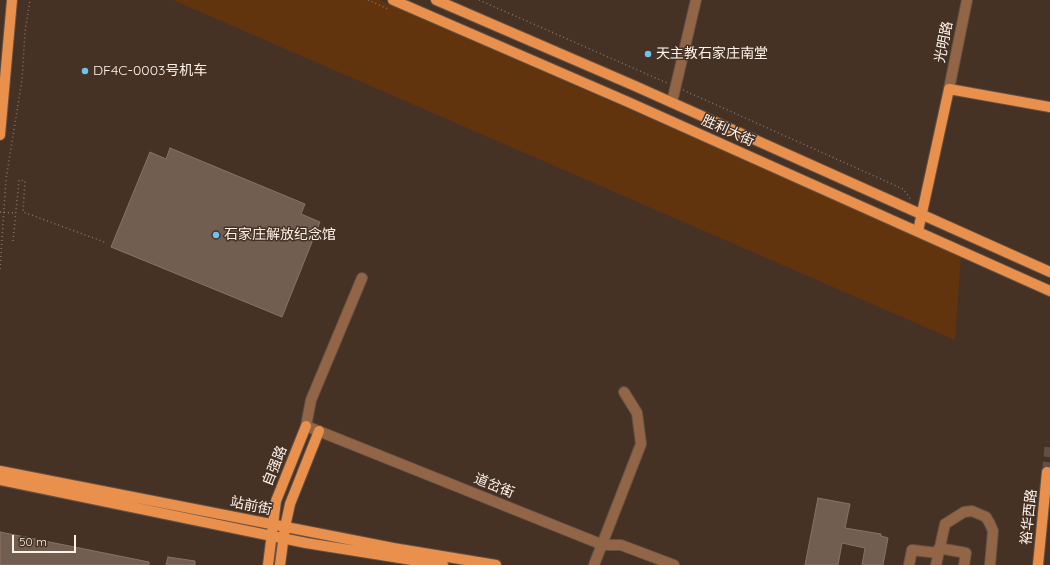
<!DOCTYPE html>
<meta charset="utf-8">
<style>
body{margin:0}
#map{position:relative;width:1050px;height:565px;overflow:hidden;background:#453225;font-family:Quicksand,sans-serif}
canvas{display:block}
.scale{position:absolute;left:12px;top:535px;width:64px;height:18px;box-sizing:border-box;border:2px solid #fef2ea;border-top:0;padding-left:5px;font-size:12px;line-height:14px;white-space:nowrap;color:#fef2ea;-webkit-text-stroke:3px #453225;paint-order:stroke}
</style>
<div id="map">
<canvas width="1050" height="565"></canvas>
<div class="scale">50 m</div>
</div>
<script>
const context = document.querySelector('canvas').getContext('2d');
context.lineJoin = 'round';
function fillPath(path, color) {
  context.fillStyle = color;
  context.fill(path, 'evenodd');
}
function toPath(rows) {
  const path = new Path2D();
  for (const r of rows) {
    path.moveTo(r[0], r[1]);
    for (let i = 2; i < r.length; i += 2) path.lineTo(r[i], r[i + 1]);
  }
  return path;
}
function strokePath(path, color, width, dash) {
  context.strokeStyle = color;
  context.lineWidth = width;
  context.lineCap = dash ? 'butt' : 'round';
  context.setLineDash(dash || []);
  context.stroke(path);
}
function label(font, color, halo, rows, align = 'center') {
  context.font = font + ' Quicksand,"Noto Sans SC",sans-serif';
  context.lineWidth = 3;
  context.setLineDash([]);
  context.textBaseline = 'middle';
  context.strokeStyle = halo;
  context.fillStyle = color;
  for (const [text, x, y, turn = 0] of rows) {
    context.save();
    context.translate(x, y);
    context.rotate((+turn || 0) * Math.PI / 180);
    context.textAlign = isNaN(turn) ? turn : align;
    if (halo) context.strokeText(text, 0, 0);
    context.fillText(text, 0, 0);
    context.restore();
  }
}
fillPath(toPath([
 [173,0,379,0,961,255,955,340]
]), '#62340e');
const building = toPath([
 [170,148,305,204,301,214,320,222,282,317,111,247,150,152,166,159,170,148],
 [818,498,850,504,845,528,881,534,881,536,888,538,883,565,862,565,865,548,842,543,838,565,805,565,818,498],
 [0,532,149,562,149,565,0,565,0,532],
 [168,557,195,561,195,565,166,565,168,557]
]);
fillPath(building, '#725e50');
strokePath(building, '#887264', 1);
strokePath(toPath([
 [1047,472,1050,442]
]), '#614f43', 10, [10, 5]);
const minor = toPath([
 [949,89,967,0],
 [672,102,696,0],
 [362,278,311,400,306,426,603,545,621,545,674,565],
 [939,548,966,553,964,565],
 [594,565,641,444,637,413,624,392],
 [909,565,912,550,938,553],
 [936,565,945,524,964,512,972,511,986,517,990,524,993,531,990,565]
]);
const major = toPath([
 [393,0,628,102,1050,291],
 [436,0,635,86,1050,272],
 [0,135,12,0],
 [918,231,949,89,1050,107],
 [0,471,393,548,496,565],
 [0,480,306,543,443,565],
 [268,565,276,501,306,426],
 [280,565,285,527,290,504,319,431],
 [1038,565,1047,472]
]);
strokePath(minor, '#635145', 12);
strokePath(major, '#635145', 12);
strokePath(toPath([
 [368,0,388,9],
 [479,0,667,83],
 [683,90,903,189,911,200],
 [13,241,19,180,25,181,23,212,107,243],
 [0,269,6,179,22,80,25,32,30,0]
]), '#87766b', 1.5, [1, 3]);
strokePath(minor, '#916546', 10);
strokePath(major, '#ea904d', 10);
strokePath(toPath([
 [0,212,14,213]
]), '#87766b', 1.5, [1, 3]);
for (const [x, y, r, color] of [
 [648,54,4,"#6dc2f3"],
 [85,71,4,"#6dc2f3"],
 [216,235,4,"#6dc2f3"]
]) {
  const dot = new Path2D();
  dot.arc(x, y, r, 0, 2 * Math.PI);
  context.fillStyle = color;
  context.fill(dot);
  strokePath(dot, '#453225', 1.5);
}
label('14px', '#fef2ea', '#453225', [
 ["光明路",944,42,-79],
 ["胜利大街",728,131,24],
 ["自强路",275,466,-68],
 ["道岔街",494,486,22],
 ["站前街",251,506,12],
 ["裕华西路",1029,517,-84]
]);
label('14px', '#fef2ea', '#453225', [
 ["天主教石家庄南堂",656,54],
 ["DF4C-0003号机车",93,71],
 ["石家庄解放纪念馆",224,235]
], 'left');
</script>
